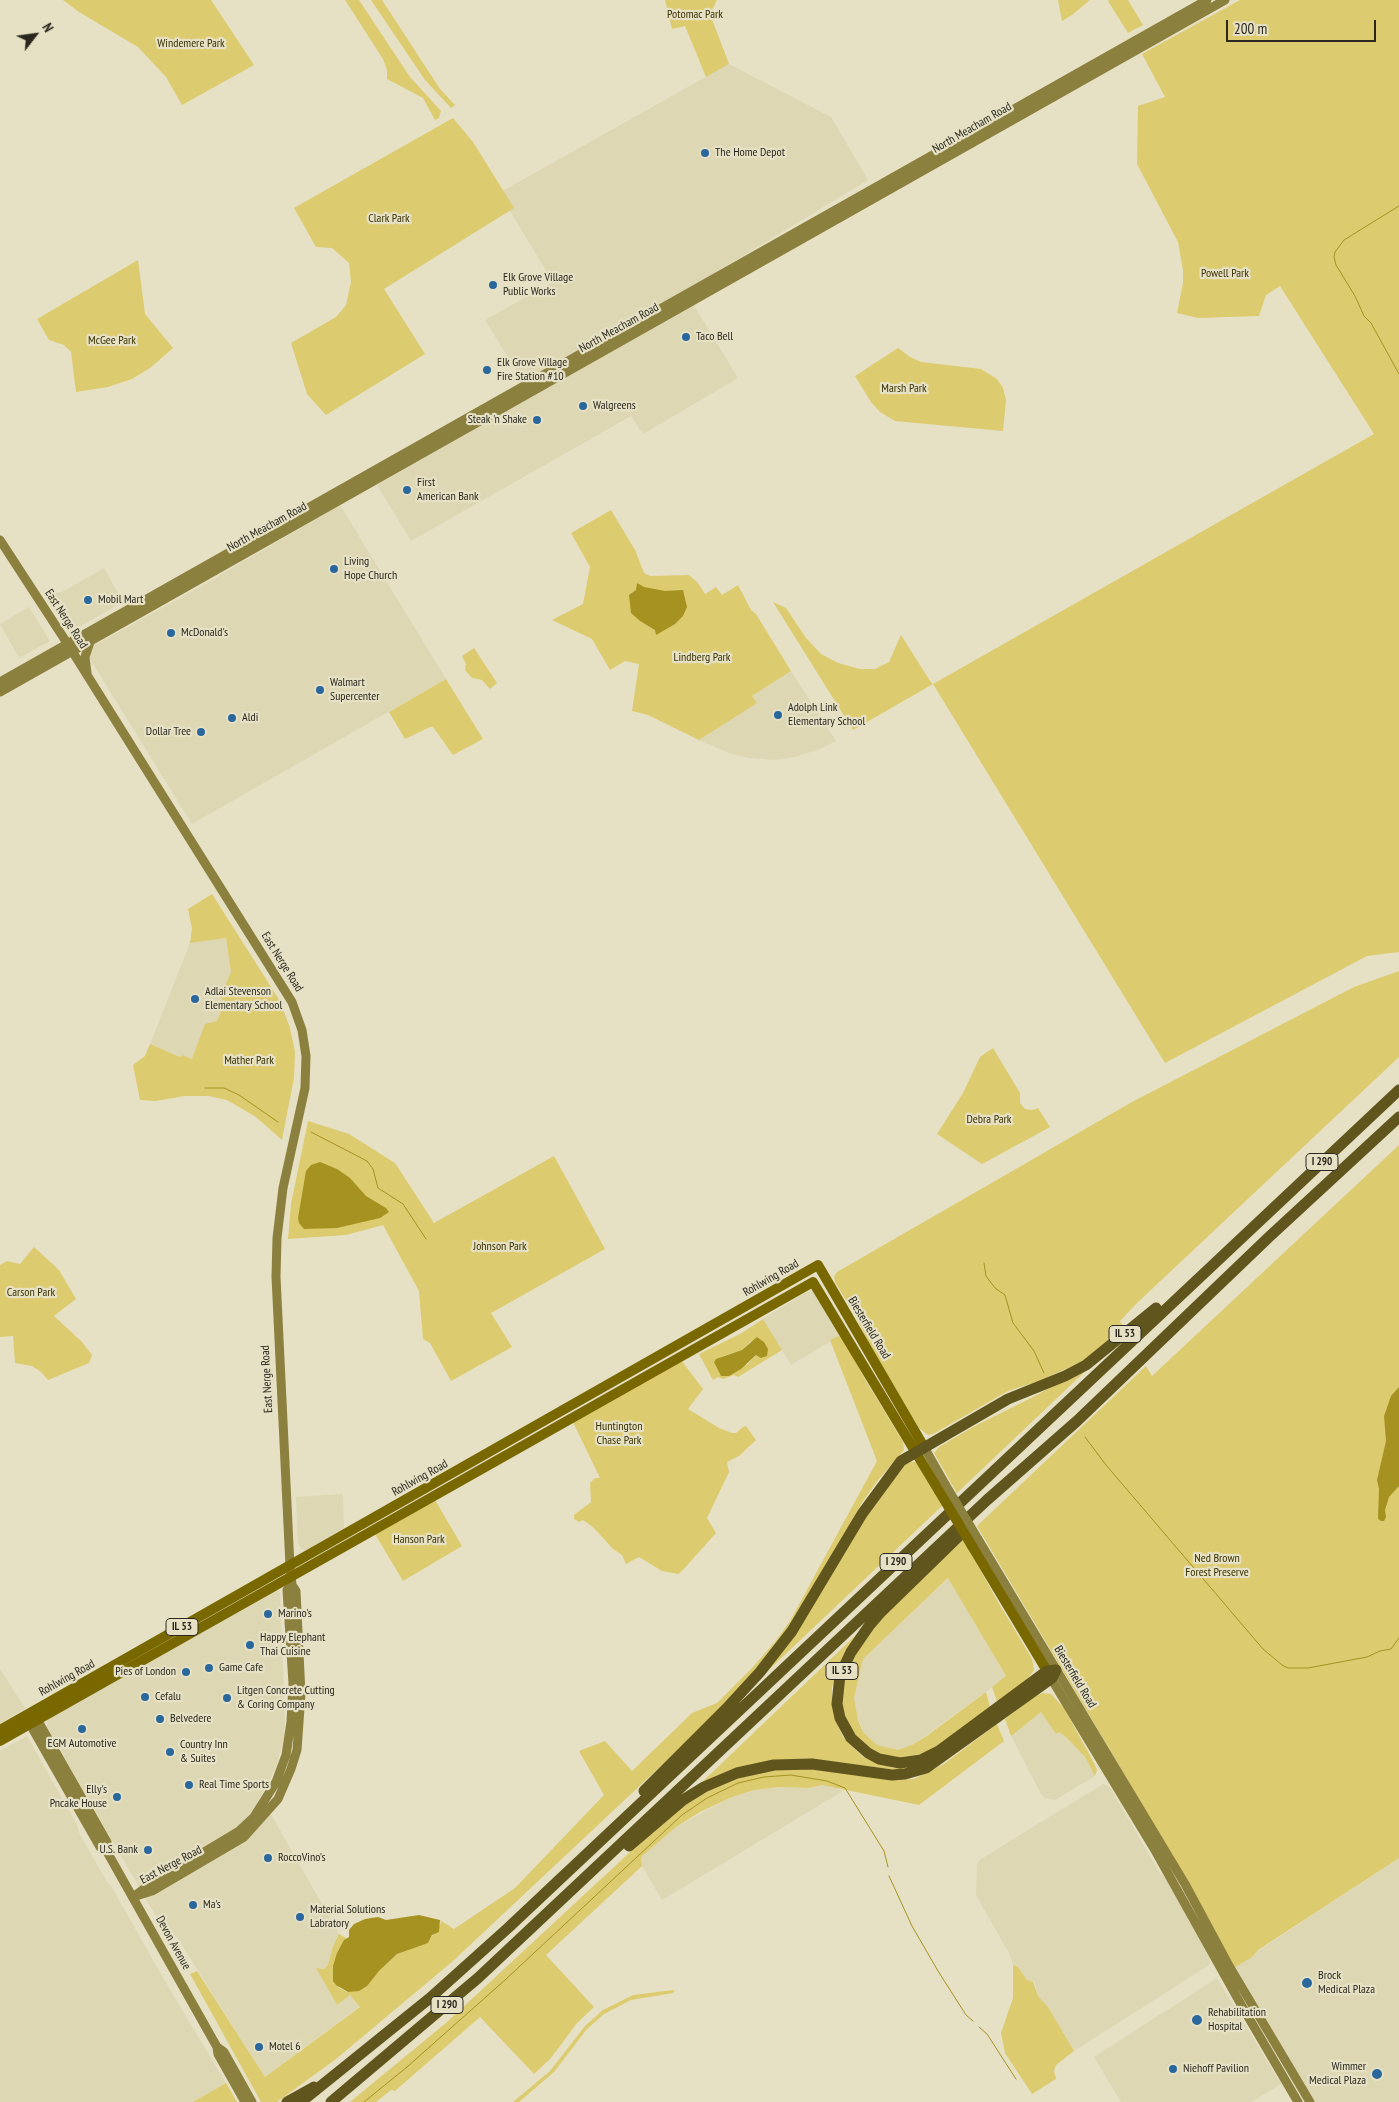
<!DOCTYPE html>
<style>
body{margin:0}
#map{position:relative;width:1399px;height:2102px;overflow:hidden;background:#e6e1c5;font-family:"PT Sans Narrow",sans-serif}
canvas{display:block}
.north{position:absolute;left:10px;top:10px;width:50px;height:50px;-webkit-text-stroke:4px #e6e1c5;paint-order:stroke;rotate:60deg;font-size:14px;font-weight:700;line-height:20px;text-align:center;color:#2a281e}
.north::after{content:'';display:block;margin:auto;width:18px;height:22px;background:#2a281e;clip-path:polygon(50% 0,100% 100%,50% 72%,0 100%)}
.scale{position:absolute;left:1226px;top:20px;width:150px;height:22px;box-sizing:border-box;border:2px solid #2a281e;border-top:0;padding-left:6px;font-size:15px;line-height:18px;white-space:nowrap;color:#2a281e;-webkit-text-stroke:4px #e6e1c5;paint-order:stroke}
</style>
<div id="map">
<canvas width="1399" height="2102"></canvas>
<div class="north">N</div>
<div class="scale">200 m</div>
</div>
<script>
const context = document.querySelector('canvas').getContext('2d');
context.lineJoin = 'round';
function fillPath(path, color) {
  context.fillStyle = color;
  context.fill(path, 'evenodd');
}
function toPath(rows) {
  const path = new Path2D();
  for (const r of rows) {
    path.moveTo(r[0], r[1]);
    for (let i = 2; i < r.length; i += 2) path.lineTo(r[i], r[i + 1]);
  }
  return path;
}
function strokePath(path, color, width, dash) {
  context.strokeStyle = color;
  context.lineWidth = width;
  context.lineCap = dash ? 'butt' : 'round';
  context.setLineDash(dash || []);
  context.stroke(path);
}
function label(font, color, halo, rows, align = 'center') {
  context.font = font + ' "PT Sans Narrow",sans-serif';
  context.lineWidth = 4.5;
  context.setLineDash([]);
  context.textBaseline = 'middle';
  context.strokeStyle = halo;
  context.fillStyle = color;
  for (const [text, x, y, turn = 0] of rows) {
    context.save();
    context.translate(x, y);
    context.rotate((+turn || 0) * Math.PI / 180);
    context.textAlign = isNaN(turn) ? turn : align;
    if (halo) context.strokeText(text, 0, 0);
    context.fillText(text, 0, 0);
    context.restore();
  }
}
fillPath(toPath([
 [729,64,831,117,868,180,685,291,738,378,643,434,631,416,411,541,377,485,532,396,485,320,553,282,499,193],
 [340,505,446,679,192,824,90,659,93,646,198,588],
 [104,568,123,602,70,632,46,593,62,592],
 [29,607,50,641,19,658,0,624],
 [791,671,836,741,820,749,795,757,775,760,748,758,729,753,699,740,756,703,752,696],
 [226,938,231,972,220,998,225,1000,217,1021,192,1059,182,1055,180,1057,150,1044,190,943],
 [818,1290,843,1334,791,1365,763,1319,805,1293],
 [343,1494,344,1528,306,1550,301,1549,298,1544,296,1497],
 [949,1578,1006,1677,914,1744,898,1750,877,1745,863,1732,855,1709,854,1698,863,1659],
 [275,1585,280,1592,285,1718,284,1737,276,1768,257,1803,272,1816,339,1934,333,1946,328,1965,324,1969,317,1968,337,2005,350,1995,360,2006,265,2077,176,1936,165,1932,47,1727,47,1719],
 [0,1669,25,1708,0,1724],
 [1041,1712,1056,1734,1059,1732,1067,1738,1085,1757,1095,1776,1055,1800,1045,1798,1041,1794,1011,1736],
 [27,1736,76,1823,80,1835,107,1882,111,1886,169,1988,226,2083,193,2102,0,2102,0,1751],
 [1103,1784,1109,1786,1160,1873,1166,1879,1209,1955,1210,1962,1209,1965,1074,2051,1048,2007,1038,1996,1034,1982,1027,1980,1018,1967,1013,1965,1009,1953,978,1899,976,1894,977,1864,981,1859],
 [822,1785,835,1787,843,1791,662,1900,642,1866,641,1857,676,1827,732,1797,755,1790,780,1787,808,1788],
 [1399,1858,1399,2102,1315,2102,1235,1966],
 [1217,1978,1278,2079,1282,2083,1252,2102,1121,2102,1094,2057]
]), '#ddd7b4');
fillPath(toPath([
 [63,0,211,0,254,65,182,105,166,77,138,47,79,12],
 [345,0,359,0,410,77,441,111,439,118,435,120,423,98,387,79,387,70,383,59],
 [371,0,382,0,440,89,455,105,451,108,425,80],
 [665,0,717,0,710,14,729,64,706,77,685,26,672,29],
 [1058,0,1090,0,1072,15,1062,21],
 [1109,0,1128,0,1143,25,1128,33,1108,1],
 [1240,0,1399,0,1399,952,1367,956,1165,1063,933,684,853,730,773,602,786,608,806,638,821,654,838,663,860,669,875,669,889,662,901,635,930,681,933,684,1374,434,1280,286,1266,295,1259,316,1198,318,1177,313,1183,283,1183,270,1178,242,1137,164,1138,106,1165,97,1142,54],
 [453,118,473,142,514,208,384,289,425,354,326,415,307,394,291,343,336,317,346,305,351,282,349,263,332,248,316,247,294,208],
 [138,260,145,314,173,348,150,368,132,379,108,387,76,392,71,352,64,345,49,340,37,319],
 [898,348,910,357,921,362,981,369,997,379,1003,388,1006,400,1003,431,895,421,880,412,871,402,855,376],
 [611,510,635,550,644,573,650,576,689,575,698,583,705,594,716,587,722,595,738,585,751,610,756,614,791,671,752,696,757,703,699,740,648,715,632,711,639,664,625,661,610,670,592,639,552,620,583,604,590,567,571,533],
 [474,648,497,683,490,689,482,680,472,678,465,670,466,664,462,656],
 [446,679,483,739,453,755,433,727,430,727,405,739,389,712],
 [212,894,280,1001,290,1028,295,1052,294,1078,282,1140,256,1117,227,1100,208,1096,185,1096,155,1101,140,1100,133,1065,145,1056,150,1044,180,1057,182,1055,192,1059,205,1024,217,1021,225,1001,220,998,231,972,226,938,190,943,192,929,188,909],
 [1399,971,1399,1057,1137,1303,1120,1321,1124,1328,1083,1361,1068,1368,1039,1381,1008,1391,933,1434,928,1435,919,1428,870,1346,855,1315,835,1282,834,1276,837,1272,1132,1102,1354,987],
 [993,1048,1020,1093,1020,1103,1025,1109,1032,1110,1038,1108,1050,1127,982,1164,937,1134,963,1093,980,1057],
 [308,1121,349,1134,395,1163,434,1223,554,1156,605,1249,491,1313,512,1347,451,1381,430,1343,423,1339,419,1291,383,1225,346,1235,288,1239,291,1204],
 [1399,1145,1399,1858,1258,1950,1252,1957,1232,1969,1211,1927,1122,1770,977,1526,1146,1366,1152,1376],
 [34,1247,59,1270,76,1299,54,1316,82,1342,92,1355,89,1363,48,1380,40,1371,32,1366,15,1363,13,1336,0,1337,0,1265,7,1261,20,1264],
 [763,1319,782,1350,738,1377,734,1375,723,1379,718,1377,713,1380,699,1354,742,1333],
 [751,1341,764,1358,756,1355,748,1364,720,1374,718,1368,721,1357,742,1350],
 [841,1335,866,1381,903,1442,904,1450,878,1480,863,1501,803,1606,777,1645,712,1718,453,1961,336,2059,277,2102,261,2102,190,1974,197,1971,265,2077,360,2007,350,1995,337,2005,316,1968,324,1969,328,1965,333,1946,339,1934,346,1938,337,1953,339,1988,347,1992,379,1971,397,1954,428,1942,441,1923,440,1920,454,1929,515,1888,604,1795,579,1751,605,1741,632,1771,692,1713,717,1703,752,1668,775,1642,790,1621,877,1461,830,1340],
 [681,1360,703,1389,688,1409,719,1428,732,1433,736,1433,743,1427,746,1426,756,1440,739,1456,727,1462,729,1472,707,1518,716,1533,682,1571,678,1574,662,1571,639,1557,626,1564,622,1555,613,1549,593,1527,583,1520,579,1522,574,1519,574,1515,591,1502,590,1483,595,1478,600,1478,572,1420],
 [1095,1362,957,1493,934,1453,939,1447,973,1427,1037,1395],
 [911,1462,916,1462,943,1505,756,1682,852,1537,904,1465],
 [435,1500,462,1546,403,1581,375,1534],
 [963,1539,998,1602,1032,1659,1034,1670,1026,1681,997,1701,992,1687,1006,1676,948,1578,863,1659,854,1698,858,1720,863,1732,877,1745,898,1750,914,1744,928,1735,986,1692,990,1707,932,1750,921,1754,898,1758,886,1756,874,1751,854,1735,846,1720,842,1704,842,1690,847,1672,853,1658,881,1619],
 [858,1633,836,1671,832,1688,832,1705,836,1722,843,1737,863,1757,893,1768,910,1768,898,1770,815,1760,698,1786],
 [1043,1693,1051,1694,1064,1708,1094,1763,1097,1770,1095,1776,1085,1757,1067,1738,1059,1732,1056,1734,1041,1712,1011,1736,1005,1719,1035,1696],
 [997,1724,1004,1741,919,1805,822,1785,808,1788,780,1787,754,1790,732,1797,700,1812,676,1827,641,1857,642,1866,546,1955,594,2007,577,2023,551,2058,534,2074,480,2017,395,2091,391,2090,376,2102,350,2102,447,2022,642,1841,680,1809,703,1792,726,1781,778,1769,810,1769,894,1780,914,1779,944,1764],
 [1013,1965,1018,1967,1027,1980,1033,1982,1038,1996,1048,2007,1074,2051,1056,2065,1054,2071,1056,2079,1032,2094,1005,2053,1001,2033,1013,1998],
 [673,1990,675,1991,673,1993,631,2000,604,2014,587,2029,554,2072,519,2102,513,2102,550,2071,585,2026,603,2010,633,1995],
 [226,2083,237,2102,193,2102]
]), '#ddcb6f');
fillPath(toPath([
 [637,583,644,587,665,591,683,590,687,607,683,616,675,624,656,635,655,630,640,621,631,613,629,595,636,590],
 [320,1162,337,1169,350,1178,366,1196,386,1208,389,1212,380,1218,337,1228,304,1229,299,1223,298,1218,306,1171,311,1165],
 [757,1337,764,1342,768,1349,767,1356,761,1358,756,1355,741,1369,729,1376,721,1376,714,1362,716,1359,742,1350],
 [1399,1387,1399,1486,1389,1497,1385,1510,1386,1517,1384,1521,1381,1521,1378,1519,1379,1489,1377,1480,1386,1441,1384,1416,1391,1396],
 [419,1915,440,1920,439,1932,432,1935,428,1943,397,1954,379,1971,367,1986,359,1991,348,1992,336,1985,333,1981,333,1966,337,1953,344,1940,349,1937,349,1930,354,1924,365,1919,378,1917,386,1920]
]), '#a69220');
strokePath(toPath([
 [1399,206,1344,240,1335,252,1334,257,1336,265,1355,296,1364,316,1371,323,1399,374],
 [205,1088,224,1088,239,1095,278,1122],
 [311,1132,367,1161,373,1169,378,1188,403,1204,426,1239],
 [984,1263,986,1276,995,1288,1005,1295,1013,1323,1034,1351,1044,1373],
 [1085,1437,1106,1465,1263,1649,1282,1665,1288,1668,1308,1668,1367,1657,1380,1651,1391,1649,1399,1638],
 [889,1876,912,1926,938,1971,966,2015,973,2021],
 [979,2027,987,2034,1016,2079],
 [364,2102,407,2067,505,1980,682,1815,707,1798,738,1783,764,1777,791,1775,827,1781,845,1788,884,1851,888,1867]
]), '#a69220', 1);
strokePath(toPath([
 [0,540,67,643,292,1002,302,1030,306,1056,305,1088,283,1188,277,1238,276,1277,290,1566,292,1585,296,1591,301,1694,297,1750,291,1769,278,1799,244,1837,152,1891,133,1897],
 [87,673,85,657,91,639],
 [0,682,1207,0],
 [0,692,1225,0],
 [924,1447,945,1484],
 [978,1539,1185,1884,1228,1964,1310,2102],
 [1049,1675,1156,1852,1243,2008,1298,2102],
 [34,1714,107,1842,106,1850,217,2047,218,2054,245,2102],
 [27,1719,100,1847,106,1850],
 [137,1894,149,1885,239,1831,254,1817,276,1782,286,1755,291,1722,293,1683,287,1590,292,1585],
 [217,2047,224,2052,252,2102]
]), '#8c803f', 9);
strokePath(toPath([
 [972,1546,1047,1671],
 [0,1730,818,1265,924,1447],
 [0,1741,813,1282,939,1491]
]), '#796800', 10);
strokePath(toPath([
 [960,1535,881,1612,869,1626,851,1652,840,1675,837,1704,840,1718,851,1738,868,1753,879,1759,900,1763,921,1760,939,1751,1047,1671,1056,1670],
 [644,1791,727,1708,760,1672,792,1631,862,1514,901,1461,1008,1399,1065,1376,1086,1365,1156,1308],
 [629,1846,683,1800,704,1787,737,1773,774,1765,812,1764,892,1775,905,1774,926,1768,1052,1678,1056,1670],
 [287,2102,314,2087],
 [301,2102,430,1998,508,1928,1399,1090],
 [331,2102,478,1978,987,1500,1077,1421,1269,1237,1399,1117]
]), '#60561d', 11);
strokePath(toPath([
 [945,1484,978,1539]
]), '#8c803f', 9);
strokePath(toPath([
 [939,1491,972,1546]
]), '#796800', 10);
for (const [x, y, r, color] of [
 [705,153,5,"#29679d"],
 [493,285,5,"#29679d"],
 [686,337,5,"#29679d"],
 [487,370,5,"#29679d"],
 [583,406,5,"#29679d"],
 [537,420,5,"#29679d"],
 [407,490,5,"#29679d"],
 [334,569,5,"#29679d"],
 [88,600,5,"#29679d"],
 [171,633,5,"#29679d"],
 [320,690,5,"#29679d"],
 [778,715,5,"#29679d"],
 [232,718,5,"#29679d"],
 [201,732,5,"#29679d"],
 [195,999,5,"#29679d"],
 [268,1614,5,"#29679d"],
 [250,1645,5,"#29679d"],
 [209,1668,5,"#29679d"],
 [186,1672,5,"#29679d"],
 [145,1697,5,"#29679d"],
 [227,1698,5,"#29679d"],
 [160,1719,5,"#29679d"],
 [82,1729,5,"#29679d"],
 [170,1752,5,"#29679d"],
 [189,1785,5,"#29679d"],
 [117,1797,5,"#29679d"],
 [148,1850,5,"#29679d"],
 [268,1858,5,"#29679d"],
 [193,1905,5,"#29679d"],
 [300,1917,5,"#29679d"],
 [1307,1983,6,"#29679d"],
 [1197,2020,6,"#29679d"],
 [259,2047,5,"#29679d"],
 [1173,2069,5,"#29679d"],
 [1377,2074,6,"#29679d"]
]) {
  const dot = new Path2D();
  dot.arc(x, y, r, 0, 2 * Math.PI);
  context.fillStyle = color;
  context.fill(dot);
  strokePath(dot, '#e6e1c5', 2);
}
for (const [x, y, w] of [
 [1322,1162,32],
 [1125,1334,32],
 [896,1562,32],
 [182,1627,32],
 [842,1671,32],
 [447,2005,32]
]) {
  const box = new Path2D();
  box.roundRect(x - w / 2, y - 8.5, w, 17, 4);
  context.fillStyle = '#e6e1c5';
  context.fill(box);
  strokePath(box, '#2a281e', 1);
}
label('bold 11px', '#2a281e', null, [
 ["I 290",1322,1162],
 ["IL 53",1125,1334],
 ["I 290",896,1562],
 ["IL 53",182,1627],
 ["IL 53",842,1671],
 ["I 290",447,2005]
]);
label('12px', '#3a3203', '#e6e1c5', [
 ["Potomac Park",695,15],
 ["Windemere Park",191,44],
 ["Clark Park",389,219],
 ["Powell Park",1225,274],
 ["McGee Park",112,341],
 ["Marsh Park",904,389],
 ["Lindberg Park",702,658],
 ["Mather Park",249,1061],
 ["Debra Park",989,1120],
 ["Johnson Park",500,1247],
 ["Carson Park",31,1293],
 ["Huntington",619,1427],
 ["Chase Park",619,1441],
 ["Hanson Park",419,1540],
 ["Ned Brown",1217,1559],
 ["Forest Preserve",1217,1573]
]);
label('12px', '#2a281e', '#e6e1c5', [
 ["North Meacham Road",972,128,-30],
 ["North Meacham Road",619,328,-29],
 ["North Meacham Road",267,527,-29],
 ["East Nerge Road",66,619,57],
 ["East Nerge Road",282,962,58],
 ["Rohlwing Road",771,1278,-30],
 ["Biesterfield Road",869,1328,59],
 ["East Nerge Road",267,1379,-93],
 ["Rohlwing Road",420,1478,-29],
 ["Biesterfield Road",1075,1677,59],
 ["Rohlwing Road",67,1678,-29],
 ["East Nerge Road",171,1865,-28],
 ["Devon Avenue",173,1943,61]
]);
label('12px', '#2a281e', '#e6e1c5', [
 ["The Home Depot",715,153],
 ["Elk Grove Village",503,278],
 ["Public Works",503,292],
 ["Taco Bell",696,337],
 ["Elk Grove Village",497,363],
 ["Fire Station #10",497,377],
 ["Walgreens",593,406],
 ["Steak 'n Shake",527,420,"right"],
 ["First",417,483],
 ["American Bank",417,497],
 ["Living",344,562],
 ["Hope Church",344,576],
 ["Mobil Mart",98,600],
 ["McDonald's",181,633],
 ["Walmart",330,683],
 ["Supercenter",330,697],
 ["Adolph Link",788,708],
 ["Elementary School",788,722],
 ["Aldi",242,718],
 ["Dollar Tree",191,732,"right"],
 ["Adlai Stevenson",205,992],
 ["Elementary School",205,1006],
 ["Marino's",278,1614],
 ["Happy Elephant",260,1638],
 ["Thai Cuisine",260,1652],
 ["Game Cafe",219,1668],
 ["Pies of London",176,1672,"right"],
 ["Litgen Concrete Cutting",237,1691],
 ["& Coring Company",237,1705],
 ["Cefalu",155,1697],
 ["Belvedere",170,1719],
 ["EGM Automotive",82,1744,"center"],
 ["Country Inn",180,1745],
 ["& Suites",180,1759],
 ["Real Time Sports",199,1785],
 ["Elly's",107,1790,"right"],
 ["Pncake House",107,1804,"right"],
 ["U.S. Bank",138,1850,"right"],
 ["RoccoVino's",278,1858],
 ["Ma's",203,1905],
 ["Material Solutions",310,1910],
 ["Labratory",310,1924],
 ["Brock",1318,1976],
 ["Medical Plaza",1318,1990],
 ["Rehabilitation",1208,2013],
 ["Hospital",1208,2027],
 ["Motel 6",269,2047],
 ["Wimmer",1366,2067,"right"],
 ["Medical Plaza",1366,2081,"right"],
 ["Niehoff Pavilion",1183,2069]
], 'left');
</script>
